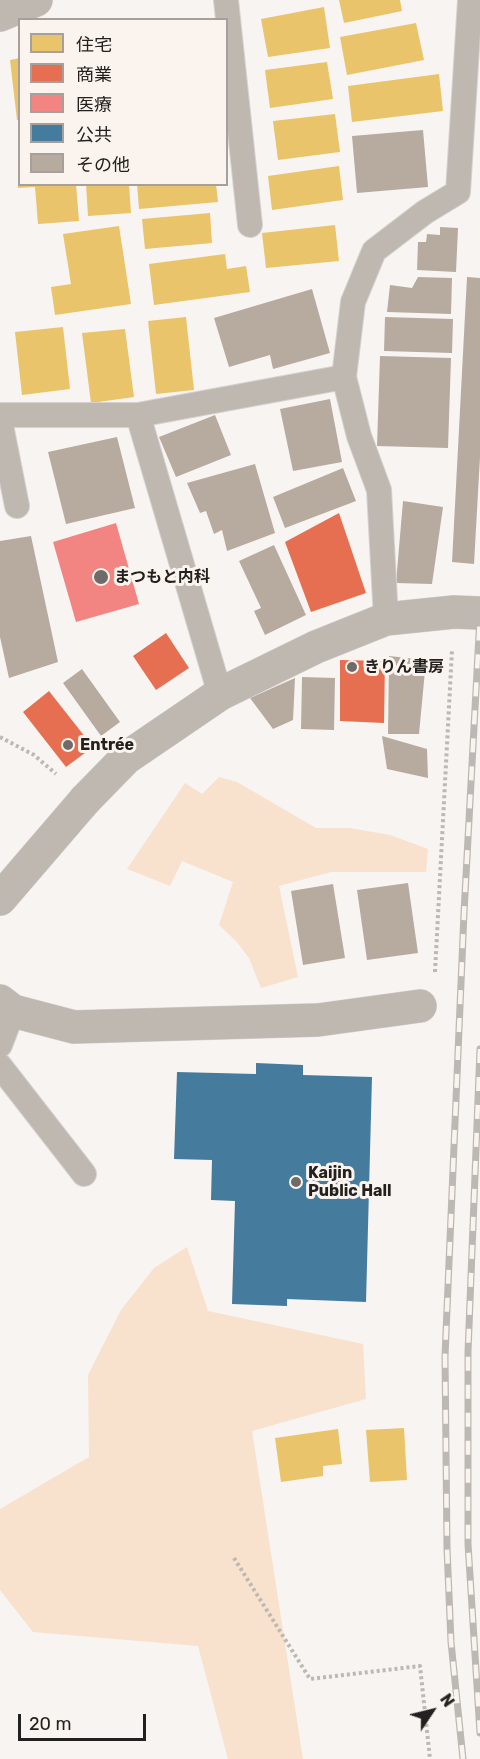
<!DOCTYPE html>
<meta charset="utf-8">
<style>
body{margin:0}
#map{position:relative;width:480px;height:1759px;overflow:hidden;background:#f8f4f1;font-family:Rubik,"Noto Sans JP",sans-serif}
canvas{display:block}
.legend{position:absolute;left:18px;top:18px;width:210px;height:168px;box-sizing:border-box;background:#fbf4ee;border:2px solid #a5a09b;margin:0;padding:8px 10px;list-style:none;font-size:18px;color:#23211f}
.legend li{display:flex;align-items:center;gap:12px;height:30px}
.legend b{width:30px;border:2px solid #a5a09b}
.north{position:absolute;left:402px;top:1681px;width:60px;height:60px;-webkit-text-stroke:4px #fbf4ee;paint-order:stroke;rotate:55deg;font-size:16px;font-weight:700;line-height:24px;text-align:center;color:#23211f}
.north::after{content:'';display:block;margin:auto;width:21px;height:27px;background:#23211f;clip-path:polygon(50% 0,100% 100%,50% 72%,0 100%)}
.scale{position:absolute;left:18px;top:1714px;width:128px;height:27px;box-sizing:border-box;border:3px solid #23211f;border-top:0;padding-left:8px;font-size:18px;line-height:21px;white-space:nowrap;color:#23211f;-webkit-text-stroke:4px #fbf4ee;paint-order:stroke}
</style>
<div id="map">
<canvas width="480" height="1759"></canvas>
<ul class="legend">
<li><b style="height:16px;background:#e9c46a"></b>住宅</li>
<li><b style="height:16px;background:#e76f51"></b>商業</li>
<li><b style="height:16px;background:#f28482"></b>医療</li>
<li><b style="height:16px;background:#457b9d"></b>公共</li>
<li><b style="height:16px;background:#b7aba0"></b>その他</li>
</ul>
<div class="north">N</div>
<div class="scale">20 m</div>
</div>
<script>
const context = document.querySelector('canvas').getContext('2d');
context.lineJoin = 'round';
function fillPath(path, color) {
  context.fillStyle = color;
  context.fill(path, 'evenodd');
}
function toPath(rows) {
  const path = new Path2D();
  for (const r of rows) {
    path.moveTo(r[0], r[1]);
    for (let i = 2; i < r.length; i += 2) path.lineTo(r[i], r[i + 1]);
  }
  return path;
}
function strokePath(path, color, width, dash) {
  context.strokeStyle = color;
  context.lineWidth = width;
  context.lineCap = dash ? 'butt' : 'round';
  context.setLineDash(dash || []);
  context.stroke(path);
}
function label(font, color, halo, rows, align = 'center') {
  context.font = font + ' Rubik,"Noto Sans JP",sans-serif';
  context.lineWidth = 6;
  context.setLineDash([]);
  context.textBaseline = 'middle';
  context.strokeStyle = halo;
  context.fillStyle = color;
  for (const [text, x, y, turn = 0] of rows) {
    context.save();
    context.translate(x, y);
    context.rotate((+turn || 0) * Math.PI / 180);
    context.textAlign = isNaN(turn) ? turn : align;
    if (halo) context.strokeText(text, 0, 0);
    context.fillText(text, 0, 0);
    context.restore();
  }
}
fillPath(toPath([
 [219,777,237,782,316,828,349,828,390,835,428,849,426,872,331,872,279,886,298,977,261,988,249,958,237,942,219,925,233,882,182,861,170,886,127,869,185,783,202,794],
 [187,1247,208,1311,363,1344,366,1399,252,1431,303,1759,228,1759,198,1646,33,1632,0,1590,0,1509,89,1457,88,1375,121,1310,154,1268]
]), '#f8e1cd');
fillPath(toPath([
 [339,0,400,0,402,11,344,23],
 [324,7,330,48,268,57,261,19],
 [416,23,424,60,347,75,340,37],
 [20,58,20,120,17,120,10,60],
 [327,62,333,99,270,108,265,70],
 [439,74,443,111,352,122,348,86],
 [335,114,340,152,278,160,273,121],
 [339,166,343,200,272,210,268,176],
 [18,184,76,184,79,221,38,224,35,187,18,188],
 [86,184,129,184,131,213,88,216],
 [137,184,216,184,218,202,139,209],
 [210,213,212,243,145,249,142,219],
 [335,225,339,261,266,268,262,233],
 [119,226,131,304,55,315,51,287,71,284,63,234],
 [225,254,227,269,246,266,250,292,154,305,149,264],
 [186,317,194,390,156,394,148,321],
 [63,327,70,389,22,395,15,332],
 [125,329,134,397,91,403,82,333],
 [404,1428,407,1480,370,1482,366,1430],
 [338,1429,342,1464,323,1466,323,1476,281,1482,275,1438]
]), '#e9c46a');
fillPath(toPath([
 [339,513,366,593,311,612,285,542],
 [166,633,189,668,156,690,133,656],
 [340,660,385,661,384,723,340,721],
 [49,691,93,747,66,767,23,712]
]), '#e76f51');
fillPath(toPath([
 [116,523,139,604,76,622,53,542]
]), '#f28482');
fillPath(toPath([
 [256,1063,303,1065,303,1075,372,1077,366,1302,287,1299,287,1306,232,1304,235,1201,211,1200,212,1160,174,1159,177,1072,256,1074]
]), '#457b9d');
fillPath(toPath([
 [423,130,428,187,357,193,352,136],
 [440,227,458,228,456,272,417,270,418,242,426,242,427,234,440,235],
 [418,277,452,278,451,314,387,312,390,285,412,288],
 [467,277,480,278,480,457,474,564,452,562],
 [312,289,330,353,273,369,270,355,229,367,214,318],
 [385,317,453,319,452,353,384,351],
 [380,356,451,358,448,448,377,446],
 [330,399,342,462,293,471,280,409],
 [215,415,231,455,176,477,159,437],
 [117,437,135,508,66,524,48,452],
 [255,464,275,533,227,551,222,530,214,534,206,511,200,513,187,483],
 [343,468,356,501,285,528,273,497],
 [403,501,443,507,432,584,396,583],
 [31,536,58,662,9,678,0,637,0,541],
 [274,545,306,615,265,635,254,611,261,608,239,561],
 [389,656,426,660,419,734,388,734],
 [82,669,120,722,101,736,63,683],
 [302,677,335,678,334,730,301,729],
 [295,678,293,720,273,729,250,698],
 [382,736,427,749,428,778,387,769],
 [408,883,418,953,367,960,357,890],
 [333,884,345,958,303,965,291,891]
]), '#b7aba0');
const service = toPath([
 [226,0,250,225],
 [0,415,138,415,344,377],
 [138,415,220,694],
 [0,420,17,506],
 [386,619,379,490,359,436,344,377,353,302,374,251,425,212,458,192,470,0],
 [0,1045,13,1011],
 [0,1066,84,1174]
]);
const minor = toPath([
 [0,15,36,0],
 [85,800,126,758,220,694,316,647,386,619,454,612,480,613],
 [0,1001,13,1011,74,1027,318,1020,420,1006]
]);
const tertiary = toPath([
 [0,899,85,800]
]);
strokePath(service, '#d5d2d0', 26);
strokePath(minor, '#d5d2d0', 34);
strokePath(tertiary, '#d5d2d0', 34);
strokePath(toPath([
 [0,737,34,755,56,774],
 [435,972,452,650],
 [234,1558,310,1679,420,1666,430,1759]
]), '#bcb8b3', 4, [3, 3]);
strokePath(service, '#beb8b0', 24);
strokePath(minor, '#beb8b0', 33);
strokePath(tertiary, '#beb8b0', 33);
const rail = toPath([
 [480,1049,468,1352,468,1544,480,1733],
 [463,1759,451,1642,447,1548,445,1356,464,913,480,616]
]);
strokePath(rail, '#bcb8b3', 7);
strokePath(rail, '#fbf4ee', 4.5, [14]);
for (const [x, y, r, color] of [
 [101,577,8,"#6e6b68"],
 [352,667,6,"#6e6b68"],
 [68,745,6,"#6e6b68"],
 [296,1182,6,"#6e6b68"]
]) {
  const dot = new Path2D();
  dot.arc(x, y, r, 0, 2 * Math.PI);
  context.fillStyle = color;
  context.fill(dot);
  strokePath(dot, '#fbf4ee', 2);
}
label('bold 16px', '#23211f', '#fbf4ee', [
 ["まつもと内科",114,577],
 ["きりん書房",364,667],
 ["Entrée",80,745],
 ["Kaijin",308,1173],
 ["Public Hall",308,1191]
], 'left');
</script>
